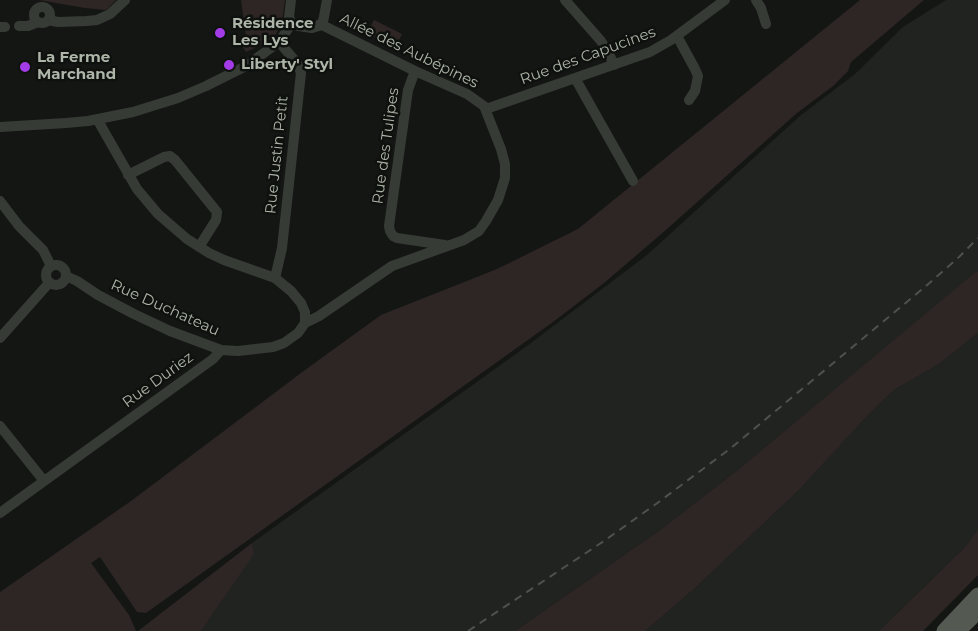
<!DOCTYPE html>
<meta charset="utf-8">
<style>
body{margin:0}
canvas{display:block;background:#141614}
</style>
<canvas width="978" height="631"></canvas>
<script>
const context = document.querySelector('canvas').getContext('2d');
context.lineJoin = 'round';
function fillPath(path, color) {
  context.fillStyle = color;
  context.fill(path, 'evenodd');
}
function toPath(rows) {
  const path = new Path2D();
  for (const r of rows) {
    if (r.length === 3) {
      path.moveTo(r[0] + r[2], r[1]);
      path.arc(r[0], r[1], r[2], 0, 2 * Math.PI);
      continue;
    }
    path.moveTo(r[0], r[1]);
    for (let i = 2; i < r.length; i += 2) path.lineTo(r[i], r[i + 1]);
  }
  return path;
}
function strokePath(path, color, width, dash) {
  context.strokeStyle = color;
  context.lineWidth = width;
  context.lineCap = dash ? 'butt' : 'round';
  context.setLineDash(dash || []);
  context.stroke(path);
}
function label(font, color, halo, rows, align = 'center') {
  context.font = font + ' Montserrat,sans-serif';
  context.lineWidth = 5;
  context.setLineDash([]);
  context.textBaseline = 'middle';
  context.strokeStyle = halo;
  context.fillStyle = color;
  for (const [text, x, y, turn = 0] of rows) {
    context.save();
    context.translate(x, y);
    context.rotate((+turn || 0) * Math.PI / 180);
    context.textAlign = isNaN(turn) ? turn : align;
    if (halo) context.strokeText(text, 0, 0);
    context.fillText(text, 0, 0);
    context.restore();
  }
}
fillPath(toPath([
 [946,0,978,0,978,270,961,285,739,469,660,530,515,631,201,631,253,554,252,543,527,346,647,255,800,116,855,74,903,27],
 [978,333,978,529,966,546,879,631,645,631,693,590,798,491,870,413,894,390,939,364]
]), '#202320');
fillPath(toPath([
 [39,0,116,0,106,10,85,8],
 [241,0,285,0,282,21,276,34,265,43,246,52,242,46,247,43],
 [860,0,924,0,851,62,848,71,833,86,797,113,667,229,604,283,553,322,146,613,137,612,100,557,91,563,129,615,136,631,0,631,0,592,131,501,305,370,381,315,497,269,578,229],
 [374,20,402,34,395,48,367,34],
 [978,270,978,333,939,364,894,390,870,413,798,491,693,590,645,631,515,631,660,530,739,469],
 [978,529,978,575,923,631,879,631,966,546],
 [252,543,254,554,201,631,138,631]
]), '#2e2525');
strokePath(toPath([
 [291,0,289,17,291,22,298,26,312,28,319,26,323,22,327,0],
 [565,0,601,41,610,56,614,65],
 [756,0,761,8,766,24],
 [42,15,8],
 [48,20,58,22,87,21,97,20,110,14,125,0],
 [19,26,28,26,38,22],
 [0,27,5,27],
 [677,36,695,69,698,76,695,91,689,100],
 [415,71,408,90,389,226,390,231,393,236,397,238,445,245],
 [575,78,633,181],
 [486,109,650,52,671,40,725,0],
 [97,119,137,189,158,214,187,239,209,253,224,260,275,278,291,291,301,303,305,312,305,323],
 [0,127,66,123,88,121,133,112,178,98,206,86,246,66,279,42,292,23],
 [128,175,164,157,170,156,175,160,217,212,216,220,199,247],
 [0,201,19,226,43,250,51,266],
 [56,275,10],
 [66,276,77,281,98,295,134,314,170,331,221,350,238,351,273,347,284,343,298,333,305,323,319,316,392,266,464,240,479,231,486,221,498,200,505,178,505,164,501,149,484,106,467,94,415,71,320,24],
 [275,278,282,248,301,73,297,63,279,42],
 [0,338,49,283],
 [0,426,44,481],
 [0,513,213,359,221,350]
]), '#373b36', 10);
strokePath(toPath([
 [944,631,978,595],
 [958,631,978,612]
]), '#545a52', 15);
strokePath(toPath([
 [468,631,604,541,656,504,731,448,926,286,957,259,978,238]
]), '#4d524b', 2, [8, 6]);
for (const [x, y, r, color] of [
 [220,33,6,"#a33be7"],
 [229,65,6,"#a33be7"],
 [25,67,6,"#a33be7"]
]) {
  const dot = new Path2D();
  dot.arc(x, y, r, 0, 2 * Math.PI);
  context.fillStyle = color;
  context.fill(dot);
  strokePath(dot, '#0f110f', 2);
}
label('bold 15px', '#acb5a7', '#0f110f', [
 ["Résidence",232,24],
 ["Les Lys",232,41],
 ["La Ferme",37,58],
 ["Marchand",37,75],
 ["Liberty' Styl",241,65]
], 'left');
label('15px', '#acb5a7', '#0f110f', [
 ["Allée des Aubépines",409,51,26],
 ["Rue des Capucines",588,56,-20],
 ["Rue des Tulipes",386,146,-82],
 ["Rue Justin Petit",277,155,-84],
 ["Rue Duchateau",165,308,24],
 ["Rue Duriez",158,380,-36]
]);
</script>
